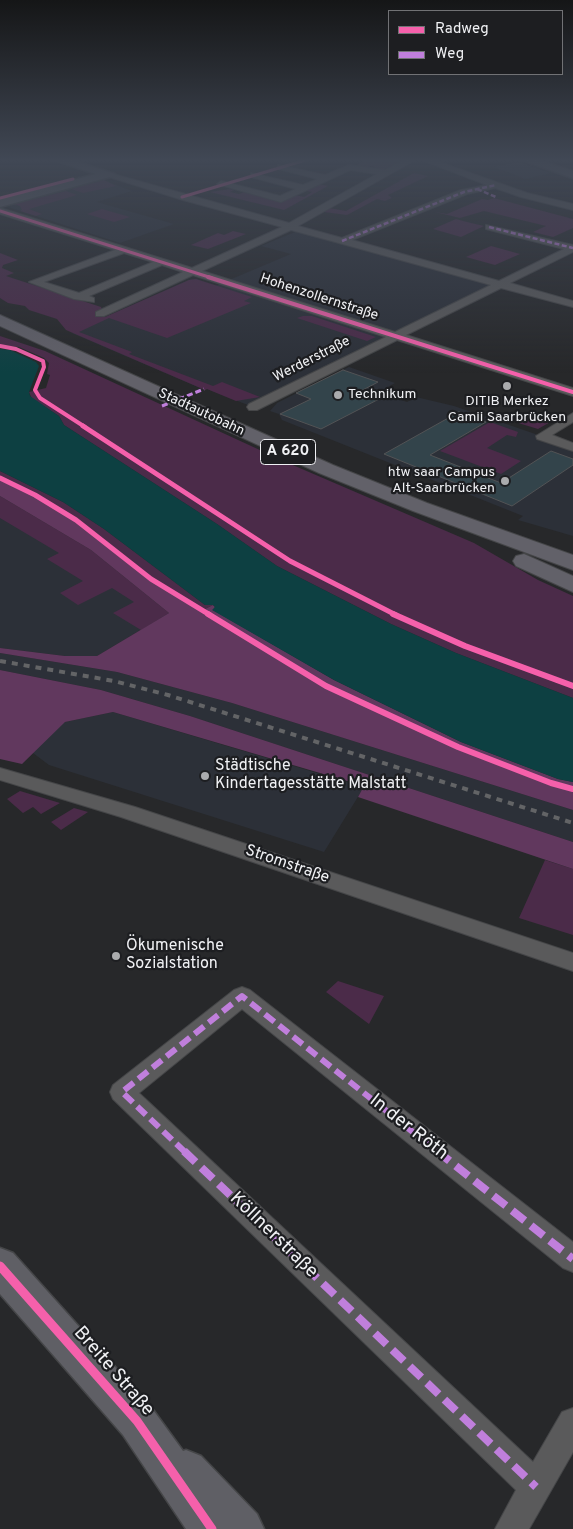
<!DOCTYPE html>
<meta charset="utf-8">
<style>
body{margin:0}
#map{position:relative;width:573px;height:1529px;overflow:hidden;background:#27282a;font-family:Overpass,sans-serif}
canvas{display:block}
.legend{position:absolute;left:388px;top:10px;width:175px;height:65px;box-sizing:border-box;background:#1d1e21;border:1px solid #717275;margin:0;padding:6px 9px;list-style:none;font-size:15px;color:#f0f1f4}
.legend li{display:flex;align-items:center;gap:10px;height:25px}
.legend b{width:25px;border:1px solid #717275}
</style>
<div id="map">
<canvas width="573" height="1529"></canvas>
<ul class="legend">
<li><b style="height:6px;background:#f560ab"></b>Radweg</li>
<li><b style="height:6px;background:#c07fdc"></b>Weg</li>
</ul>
</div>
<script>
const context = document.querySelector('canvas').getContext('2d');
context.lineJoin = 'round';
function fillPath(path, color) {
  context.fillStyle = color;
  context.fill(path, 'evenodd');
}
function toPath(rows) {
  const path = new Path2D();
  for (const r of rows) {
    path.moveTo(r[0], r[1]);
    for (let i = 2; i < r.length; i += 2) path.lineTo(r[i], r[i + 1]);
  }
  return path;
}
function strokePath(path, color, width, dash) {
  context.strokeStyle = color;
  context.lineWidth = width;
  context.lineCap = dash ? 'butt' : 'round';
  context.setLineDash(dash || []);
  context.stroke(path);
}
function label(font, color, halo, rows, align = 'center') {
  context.font = font + ' Overpass,sans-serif';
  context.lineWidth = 4.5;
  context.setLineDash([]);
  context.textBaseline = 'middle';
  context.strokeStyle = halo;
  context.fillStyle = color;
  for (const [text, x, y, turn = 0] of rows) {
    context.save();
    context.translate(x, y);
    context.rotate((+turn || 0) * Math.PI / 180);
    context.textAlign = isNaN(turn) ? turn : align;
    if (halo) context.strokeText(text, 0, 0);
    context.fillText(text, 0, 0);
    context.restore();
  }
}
fillPath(toPath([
 [519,162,551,173,526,179,493,167],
 [104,180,132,191,97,202,174,224,120,243,8,207,18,202],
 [300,230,500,284,253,407,207,389,205,390,72,333,189,280,196,279,215,286,291,254,261,246],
 [349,367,395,383,379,392,407,402,416,397,454,406,573,447,573,536,518,520,523,516,282,420,279,414,270,411,277,403],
 [0,496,169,613,97,656,65,656,0,648],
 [0,653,117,672,232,703,573,810,573,842,190,716,101,690,0,670],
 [113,712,364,787,324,852,49,765,33,753,12,746,65,722]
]), '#2c3038');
fillPath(toPath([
 [366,159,395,159,402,160,383,170,371,169,375,167,371,166,367,168,355,166],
 [414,173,428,176,388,195,392,198,385,201,377,199,347,215,324,212,329,208,346,211],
 [104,180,116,186,83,193,71,189],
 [319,184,328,186,284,210,210,192,230,189,234,190,230,192,239,194,244,192,281,202,295,195,304,197,312,192,306,191],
 [66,191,77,195,29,209,42,214,36,216,20,211,22,210,20,206,14,204],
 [494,198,573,219,573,228,553,237,533,232,546,226,484,211,460,218,435,212,447,214,482,199,488,200],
 [102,209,130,217,114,222,87,214],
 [456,219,467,222,484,226,461,237,433,229],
 [233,231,246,234,208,249,191,245,218,233,224,235],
 [491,246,502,249,520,254,495,265,466,257],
 [0,253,18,260,3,265,2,268,14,273,6,276,101,307,102,310,95,314,105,317,189,280,196,279,252,297,244,301,251,303,167,338,109,318,79,332,132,352,129,354,213,386,222,382,260,397,236,401,207,389,205,390,66,330,57,319,29,310,25,306,8,303,0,298],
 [303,316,312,316,376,337,367,341,297,318],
 [0,336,45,351,288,463,474,543,538,580,573,596,573,698,456,653,391,624,277,566,217,524,64,425,59,416,32,399,29,392,46,388,50,375,47,374,49,363,44,358,19,347,0,345],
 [531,412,546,417,552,421,538,429,515,422],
 [490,422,518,432,516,437,507,435,487,448,521,461,501,474,440,451],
 [0,471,63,502,104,529,205,605,213,605,201,611,151,579,88,528,35,495,0,478],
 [0,496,91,550,169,613,141,630,113,613,134,602,112,588,78,605,60,593,83,581,47,559,59,553,0,518],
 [20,791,60,803,41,814,33,807,23,813,7,799],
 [74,808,88,812,61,830,51,822],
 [545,860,573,869,573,935,519,918],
 [338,981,384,996,369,1024,326,992]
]), '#4b2b49');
fillPath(toPath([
 [0,478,35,495,88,528,151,579,201,611,213,605,215,607,213,610,334,680,461,742,558,779,573,782,573,810,232,703,117,672,0,653,0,648,65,656,97,656,169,613,91,550,0,496],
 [0,670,101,690,190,716,573,842,573,869,358,797,364,786,113,712,65,722,22,764,0,759]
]), '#61385e');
fillPath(toPath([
 [0,349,10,350,36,362,39,366,29,392,30,396,59,416,64,425,217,524,277,566,391,624,456,653,573,698,573,782,558,779,461,742,334,680,212,610,215,607,213,605,205,605,104,529,63,502,0,471]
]), '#0d4042');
const building = toPath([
 [343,370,378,382,361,391,381,398,321,429,280,414,311,399,296,393,343,370],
 [459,412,486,422,430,455,501,483,551,451,573,459,573,465,512,506,384,454,459,412]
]);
fillPath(building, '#33444b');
strokePath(building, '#525355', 1);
const minor = toPath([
 [407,159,417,159,298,226,342,238,461,190,487,185,419,159,431,159,527,193,573,204,573,210,521,197,495,188,467,194,352,240,499,281,564,249,486,229,486,225,573,245,573,252,510,283,573,301,573,307,501,288,406,335,573,388,573,396,397,340,257,410,249,410,247,407,249,404,386,337,193,275,104,316,96,316,96,312,183,272,162,265,89,296,94,298,94,302,74,299,29,282,115,250,0,214,0,208,192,268,282,227,183,200,106,176,106,172,289,223,377,174,350,170,281,202,217,184,221,181,280,196,296,189,251,177,251,173,303,185,318,179,278,169,278,165,325,175,349,165,385,170,407,159],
 [291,230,339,243,491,285,395,332,202,271,291,230],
 [124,253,153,262,79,293,44,282,124,253],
 [573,413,573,422,552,435,573,443,573,451,537,439,536,436,573,413],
 [0,768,135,807,573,953,573,971,121,817,0,780,0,768],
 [242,987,250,990,573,1242,573,1272,563,1268,242,1009,139,1093,533,1462,562,1412,573,1408,573,1452,529,1529,495,1529,516,1490,113,1099,110,1092,113,1085,234,990,242,987]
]);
const major = toPath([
 [51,159,68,159,115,174,113,176,0,207,0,199,96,174,51,159],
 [519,159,535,159,573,171,573,178,519,159],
 [0,1248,13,1253,151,1407,183,1451,186,1450,201,1456,257,1514,264,1529,186,1529,123,1435,0,1294,0,1248]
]);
const highway = toPath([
 [0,315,333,465,427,503,573,555,573,570,413,511,319,473,0,326,0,315],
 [524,554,573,576,573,592,516,566,513,561,516,556,524,554]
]);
strokePath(minor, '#454648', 2);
strokePath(major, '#454648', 3);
strokePath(highway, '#454648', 2);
fillPath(minor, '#5a5a5b');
fillPath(major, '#5f5f65');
fillPath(highway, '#626169');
strokePath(toPath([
 [0,661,114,681,168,695,573,823]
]), '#636466', 4, [6, 6]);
strokePath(toPath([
 [477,189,496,197],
 [489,227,573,248],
 [342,241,464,192,496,185]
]), '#c07fdc', 2.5, [5, 2.5]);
strokePath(toPath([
 [162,406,204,389]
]), '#c07fdc', 3, [6, 3]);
strokePath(toPath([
 [185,1152,122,1092,242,996,438,1152]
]), '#c07fdc', 6, [12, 6]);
strokePath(toPath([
 [184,1151,536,1487],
 [437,1151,573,1259]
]), '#c07fdc', 8, [16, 8]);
strokePath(toPath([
 [182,197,309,159],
 [0,198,73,179],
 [0,211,212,278]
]), '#f560ab', 3);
strokePath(toPath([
 [208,277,573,392],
 [0,346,16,349,43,361,44,367,35,390,40,398,85,427]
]), '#f560ab', 4);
strokePath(toPath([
 [83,426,290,561,396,615],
 [0,478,35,495,76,520,151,579,210,615]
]), '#f560ab', 5);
strokePath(toPath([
 [208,614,326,686,458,747,551,783,573,789],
 [393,614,465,646,573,686]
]), '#f560ab', 6);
strokePath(toPath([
 [0,1266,137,1421,212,1529]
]), '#f560ab', 9);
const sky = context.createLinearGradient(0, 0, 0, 373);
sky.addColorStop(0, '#151617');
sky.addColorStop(0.43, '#414855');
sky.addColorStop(1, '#41485500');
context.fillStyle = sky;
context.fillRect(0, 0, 573, 373);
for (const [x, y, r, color] of [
 [507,386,5,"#aaabad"],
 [338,395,5,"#aaabad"],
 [505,481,5,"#aaabad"],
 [205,776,5,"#aaabad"],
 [116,956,5,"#aaabad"]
]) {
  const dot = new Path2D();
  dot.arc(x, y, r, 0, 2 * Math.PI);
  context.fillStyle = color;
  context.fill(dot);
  strokePath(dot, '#1d1e21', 2);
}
label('14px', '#f0f1f4', '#1d1e21', [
 ["Hohenzollernstraße",319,298,18],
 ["Werderstraße",312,360,-27],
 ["Stadtautobahn",201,413,25]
]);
label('14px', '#f0f1f4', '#1d1e21', [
 ["Technikum",348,395],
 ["DITIB Merkez",507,402,"center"],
 ["Camii Saarbrücken",507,418,"center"],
 ["htw saar Campus",495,473,"right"],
 ["Alt-Saarbrücken",495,489,"right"]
], 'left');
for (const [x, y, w] of [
 [288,452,55]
]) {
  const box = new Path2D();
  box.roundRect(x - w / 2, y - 12.5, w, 25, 4);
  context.fillStyle = '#1d1e21';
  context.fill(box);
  strokePath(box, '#f0f1f4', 1);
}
label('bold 15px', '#f0f1f4', null, [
 ["A 620",288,452]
]);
label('16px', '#f0f1f4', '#1d1e21', [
 ["Städtische",215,767],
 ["Kindertagesstätte Malstatt",215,785],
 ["Ökumenische",126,947],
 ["Sozialstation",126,965]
], 'left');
label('16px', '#f0f1f4', '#1d1e21', [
 ["Stromstraße",287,865,19]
]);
label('19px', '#f0f1f4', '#1d1e21', [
 ["In der Röth",408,1128,38],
 ["Köllnerstraße",273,1236,44],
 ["Breite Straße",113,1372,49]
]);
</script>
